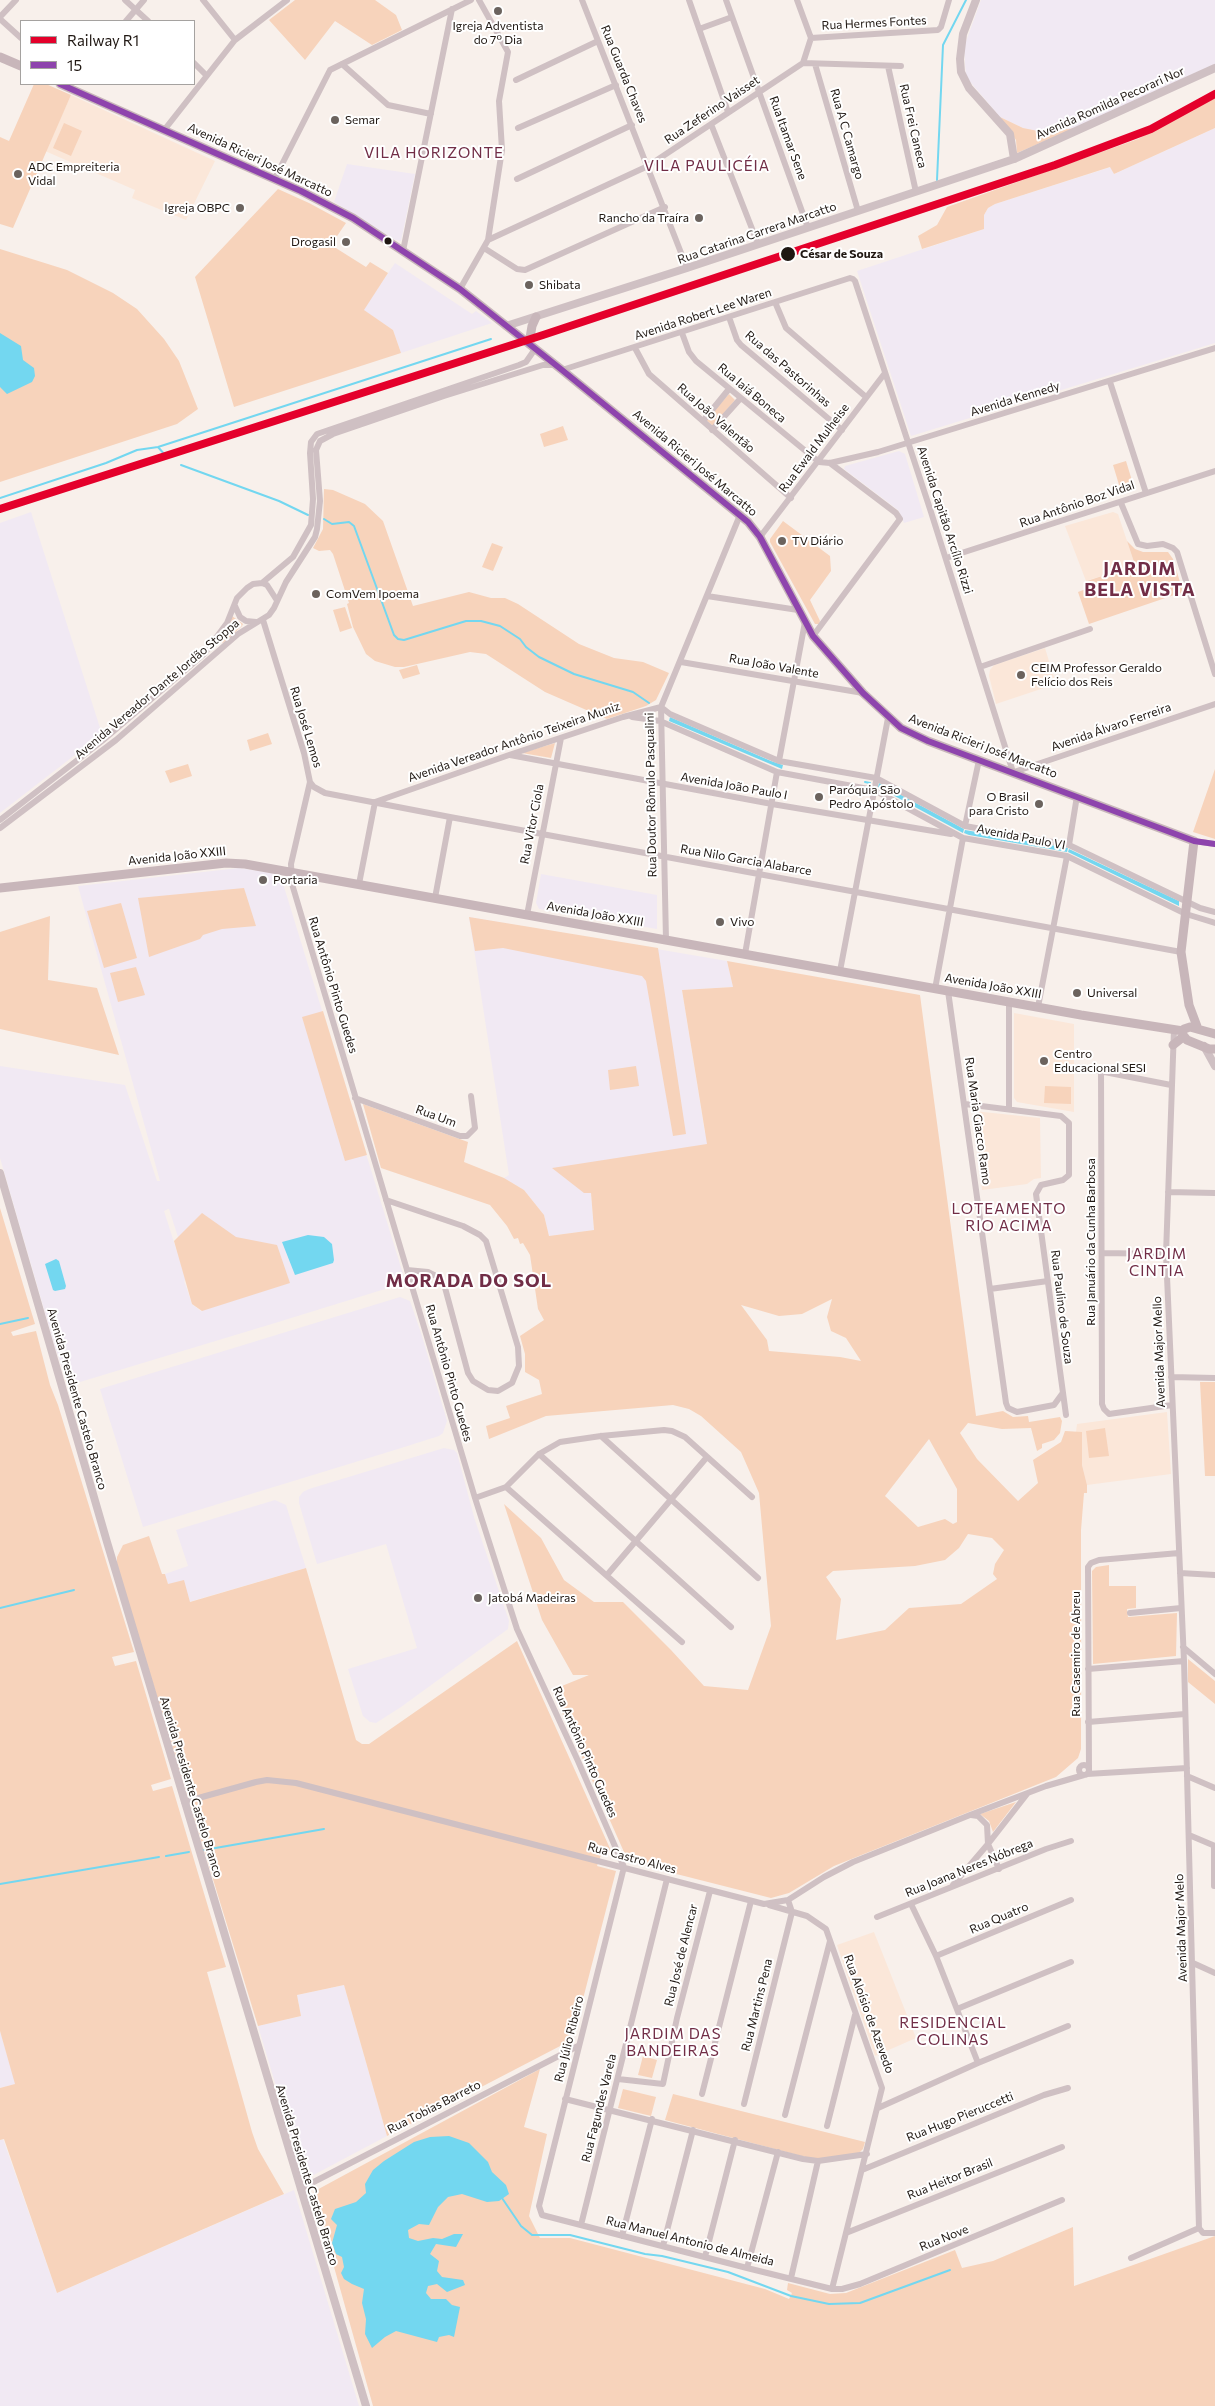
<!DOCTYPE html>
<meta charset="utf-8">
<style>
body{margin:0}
#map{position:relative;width:1215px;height:2406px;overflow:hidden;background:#f8f0eb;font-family:Commissioner,sans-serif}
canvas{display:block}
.legend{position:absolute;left:20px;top:20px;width:175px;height:65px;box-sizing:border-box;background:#fff;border:1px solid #a5a2a0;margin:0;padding:6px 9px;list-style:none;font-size:15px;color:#1f1712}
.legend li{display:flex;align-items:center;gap:10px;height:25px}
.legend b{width:25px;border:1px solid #a5a2a0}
</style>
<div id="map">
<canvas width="1215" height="2406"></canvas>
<ul class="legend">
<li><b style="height:6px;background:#e4002b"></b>Railway R1</li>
<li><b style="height:6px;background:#8e44ad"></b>15</li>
</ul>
</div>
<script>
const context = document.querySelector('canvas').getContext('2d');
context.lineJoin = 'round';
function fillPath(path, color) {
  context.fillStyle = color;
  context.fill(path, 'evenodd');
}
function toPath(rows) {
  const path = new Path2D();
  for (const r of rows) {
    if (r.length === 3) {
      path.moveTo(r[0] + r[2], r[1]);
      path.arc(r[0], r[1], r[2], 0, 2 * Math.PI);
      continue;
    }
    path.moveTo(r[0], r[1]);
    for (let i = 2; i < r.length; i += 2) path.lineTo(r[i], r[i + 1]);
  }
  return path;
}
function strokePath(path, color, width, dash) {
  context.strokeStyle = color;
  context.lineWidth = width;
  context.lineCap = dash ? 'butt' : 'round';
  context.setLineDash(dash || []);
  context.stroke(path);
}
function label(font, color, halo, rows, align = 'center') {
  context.font = font + ' Commissioner,sans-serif';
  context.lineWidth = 4;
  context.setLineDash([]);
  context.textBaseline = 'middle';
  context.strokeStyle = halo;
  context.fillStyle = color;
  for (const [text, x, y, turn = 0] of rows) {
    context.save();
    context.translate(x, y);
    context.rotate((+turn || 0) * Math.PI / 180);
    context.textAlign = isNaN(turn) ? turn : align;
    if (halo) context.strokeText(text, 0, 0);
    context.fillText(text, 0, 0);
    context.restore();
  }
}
fillPath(toPath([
 [71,95,215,161,186,220,132,198,135,190,45,151],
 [1113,512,1118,514,1135,565,1086,581,1065,526],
 [1045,648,1056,684,996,704,989,676,990,670,994,665],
 [1014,1013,1074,1024,1074,1112,1017,1102,1014,1098],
 [974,1111,1040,1118,1041,1178,1034,1179,1027,1184,982,1190],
 [1167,1412,1171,1474,1087,1485,1082,1465,1082,1433,1076,1432,1077,1424],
 [874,1932,916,2038,875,2056,837,1945]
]), '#fbe7d9');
fillPath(toPath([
 [981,0,1215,0,1215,64,1075,128,1055,131,1037,131,1023,128,1000,117,966,77,964,47],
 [1215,128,1215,343,911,436,857,271,984,229,984,215,988,208,995,204,1111,167,1114,174],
 [347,164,415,174,401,241,395,240,334,202],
 [395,263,472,314,476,311,492,323,401,353,393,330,363,310],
 [899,451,905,454,924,517,904,523,898,510,844,469,845,466],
 [31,512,102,734,0,813,0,523],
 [239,868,272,873,281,877,403,1274,403,1280,398,1285,275,1323,80,1382,70,1382,65,1377,55,1347,0,1158,0,1066,125,1085,157,1181,160,1181,78,886],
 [168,1209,169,1209,202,1312,192,1304,184,1281,186,1280,164,1211],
 [541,874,657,895,657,929,539,909,536,903],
 [469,917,727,961,733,987,682,990,705,1133,758,1127,591,1193,594,1230,549,1236,544,1215,524,1190,504,1178,509,1175],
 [400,1297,410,1301,421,1333,447,1421,443,1433,439,1436,398,1449,143,1527,100,1389],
 [444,1448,454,1450,457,1453,474,1517,509,1621,508,1629,401,1707,376,1723,370,1722,363,1716,348,1669,417,1648,386,1544,317,1564,299,1503,299,1497,303,1492,309,1489],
 [275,1500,286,1505,306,1568,189,1602,168,1584,165,1574,188,1566,176,1530],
 [344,1985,387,2136,304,2180,258,2026,301,2016,297,1995],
 [0,2031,16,2084,0,2088],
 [3,2139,57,2293,294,2190,359,2406,0,2406,0,2140]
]), '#f1e9f3');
fillPath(toPath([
 [295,0,375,0,396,15,402,30,372,45,335,21,305,60,269,20],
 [34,84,46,84,71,95,13,228,0,224,0,137,9,141],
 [1215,98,1215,128,1114,174,1110,167,995,204,988,208,984,215,984,229,922,249,918,236,937,225,947,207,1138,139],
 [1000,117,1023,128,1038,131,1055,131,1075,128,1017,153,1016,140],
 [64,123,82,131,71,156,53,148],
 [278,189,309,203,346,223,331,245,366,267,370,262,388,273,364,310,393,330,401,353,234,407,195,277],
 [0,249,67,270,113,293,137,309,164,339,179,361,198,409,177,424,0,482],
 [729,394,735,400,713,426,706,420],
 [563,426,568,440,544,447,540,434],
 [1126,461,1133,484,1120,488,1113,465],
 [324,489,333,490,365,504,383,521,413,606,469,592,491,598,505,598,518,604,579,644,614,658,643,662,669,673,656,700,646,706,607,719,545,692,486,654,470,652,404,667,395,667,375,661,366,654,353,627,347,604,349,603,333,554,330,550,319,551,313,548,323,529],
 [783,521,830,556,831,571,810,600,820,621,819,624,815,624,770,542,770,539],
 [1127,541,1135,549,1143,552,1168,552,1173,559,1183,592,1089,624,1078,592,1086,589,1084,582,1135,565],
 [492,543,503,547,493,571,482,567],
 [345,607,352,628,340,632,333,610],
 [232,616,243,624,242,626,223,643,220,640],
 [417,665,420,674,403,679,399,670],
 [268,733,272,744,250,751,247,740],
 [555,743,551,758,522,753],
 [188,764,192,776,170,783,165,771],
 [1215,769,1215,839,1193,832],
 [244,888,256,926,222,929,203,935,200,939,149,957,138,898],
 [121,903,137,958,104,968,87,911],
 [50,916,48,980,97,988,119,1055,0,1029,0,932],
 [469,917,658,948,686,1134,673,1136,646,981,642,976,503,948,475,951],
 [727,961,920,995,976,1416,1003,1411,1013,1417,1028,1416,1029,1422,1060,1417,1062,1421,1060,1433,1054,1440,1042,1444,1042,1448,1037,1451,1031,1428,1002,1429,968,1423,960,1433,977,1459,1018,1501,1038,1483,1033,1460,1061,1442,1065,1431,1082,1432,1082,1465,1087,1485,1087,1493,1084,1493,1081,1530,1081,1749,1078,1758,1056,1777,834,1866,789,1893,771,1898,633,1863,624,1852,552,1690,589,1675,573,1675,542,1620,504,1504,541,1538,564,1580,594,1602,623,1602,671,1650,704,1686,748,1690,771,1626,759,1493,741,1452,701,1416,689,1409,673,1405,546,1416,489,1439,486,1426,510,1418,506,1406,542,1394,539,1380,525,1372,525,1354,520,1336,544,1320,538,1309,530,1255,523,1243,520,1244,518,1238,514,1239,507,1226,490,1205,381,1168,363,1104,468,1142,464,1162,504,1178,524,1190,544,1215,549,1236,594,1230,591,1193,584,1193,552,1168,707,1144,682,990,733,987],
 [832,1299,827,1317,831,1331,846,1338,861,1361,840,1357,769,1351,767,1340,741,1305,779,1316,802,1314],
 [929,1439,957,1489,957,1522,953,1524,945,1519,918,1527,885,1496],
 [968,1534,992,1538,1004,1550,995,1564,993,1574,997,1579,961,1604,909,1608,885,1630,836,1640,841,1599,826,1577,833,1571,915,1566,945,1560,959,1548],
 [136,967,145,995,118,1002,110,973],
 [323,1011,367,1155,345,1161,302,1017],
 [636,1066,639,1086,610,1090,608,1070],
 [1045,1086,1071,1087,1071,1104,1044,1103],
 [0,1208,35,1324,11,1332,13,1336,36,1331,50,1385,58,1405,134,1652,112,1657,115,1666,136,1661,171,1779,151,1785,153,1791,172,1786,226,1967,207,1972,252,2132,258,2149,284,2194,57,2293,4,2139,0,2140,0,2088,15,2084,0,2031],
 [202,1213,236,1237,277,1245,290,1283,202,1311,192,1304,174,1241],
 [1200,1382,1215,1382,1215,1476,1205,1476],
 [1105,1428,1109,1456,1089,1458,1086,1431],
 [149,1536,162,1574,165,1574,168,1584,184,1580,190,1602,306,1568,356,1740,362,1744,369,1744,517,1641,612,1853,601,1855,597,1866,616,1871,575,2030,564,2044,387,2136,344,1985,297,1995,301,2016,258,2026,117,1566,117,1557,123,1545],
 [1109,1565,1109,1586,1136,1586,1136,1608,1127,1609,1128,1617,1177,1613,1176,1656,1093,1664,1092,1571,1096,1567],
 [1188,1659,1215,1681,1215,1704,1188,1682],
 [1016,1802,993,1832,989,1821,980,1814],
 [643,2056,657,2060,652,2078,638,2075],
 [540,2069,524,2127,547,2134,529,2216,540,2238,570,2238,765,2289,789,2299,792,2293,787,2290,788,2283,830,2294,846,2293,955,2250,962,2268,993,2261,1073,2227,1074,2286,1215,2236,1215,2406,373,2406,313,2192],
 [623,2089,656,2097,651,2116,618,2108],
 [673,2094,865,2142,863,2149,859,2153,824,2158,809,2158,665,2120]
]), '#f7d3bb');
fillPath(toPath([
 [0,333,21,346,23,360,34,368,35,376,32,382,7,394,0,387],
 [670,717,771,761,783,765,782,769,669,721],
 [879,783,964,829,963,833,878,787],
 [965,830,1068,848,1067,852,969,835,964,833],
 [1069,849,1179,901,1179,906,1068,852],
 [308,1235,324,1237,332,1244,334,1260,333,1263,295,1275,282,1242],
 [56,1259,59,1261,66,1286,65,1289,55,1291,53,1290,45,1264],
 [449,2136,469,2143,488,2162,492,2172,506,2185,509,2194,499,2201,487,2202,462,2194,448,2197,438,2207,429,2225,419,2224,408,2230,409,2238,418,2241,433,2238,442,2239,454,2234,463,2234,456,2247,436,2244,430,2254,439,2261,437,2271,442,2277,463,2280,465,2285,447,2292,437,2284,428,2286,426,2293,431,2299,446,2299,452,2305,460,2307,454,2337,449,2335,439,2337,437,2342,396,2331,385,2337,372,2348,365,2334,366,2319,362,2303,364,2289,352,2284,344,2279,341,2273,344,2267,342,2257,336,2254,332,2243,337,2225,331,2219,335,2209,356,2202,366,2193,365,2184,373,2170,384,2161,414,2142,430,2137]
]), '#73d7f0');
strokePath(toPath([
 [937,180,943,45,966,0],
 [158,447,165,455],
 [181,465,279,501,308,515],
 [0,498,106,463,137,450,158,447,491,339],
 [324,519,332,524,349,522,354,526,394,635,398,639,404,640,466,621,481,621,500,626,520,639,526,647,539,657,574,674,633,692,649,703],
 [865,782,870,783],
 [0,1324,28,1318],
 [0,1608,74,1590],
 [204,1850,324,1829],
 [166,1856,189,1852],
 [0,1884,159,1857],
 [502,2198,521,2226,532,2235,570,2235,645,2254,662,2256,728,2272,791,2296,829,2304,860,2303,950,2270]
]), '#73d7f0', 2);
strokePath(toPath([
 [125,0,148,21],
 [203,0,235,40],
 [582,0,687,268],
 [689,0,728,112],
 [726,0,808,228],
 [797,0,811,38,803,63],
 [0,17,16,0],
 [0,19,21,38],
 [126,21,144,0],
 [699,29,732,17],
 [811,38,938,30,941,27,949,0],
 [194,63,206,75],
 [342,64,388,105,431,114],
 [815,64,858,211],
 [888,66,916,192],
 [516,80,598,41],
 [711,124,758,244],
 [518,128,616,85],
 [165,129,235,40,287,0],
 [275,178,330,70,471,0],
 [517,179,632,125],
 [488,240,648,166,803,63,901,66],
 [484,248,517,269,525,270,665,207],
 [403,251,452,9],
 [460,289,488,240,502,150,499,101,508,52,479,0],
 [775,302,786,328,866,397],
 [729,317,737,340,741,345,842,430],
 [682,333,689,352,696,361,819,462,830,463,878,452,1215,348],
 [635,348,649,374,791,498],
 [562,370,850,278,853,279,855,281,931,512,1013,772],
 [1110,382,1146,493],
 [703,421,729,389],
 [712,430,740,399],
 [1121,503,1138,544,1147,546,1163,544,1173,548,1177,552,1215,674],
 [760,537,885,373],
 [946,558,1215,471],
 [262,583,267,585,276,599],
 [707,596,798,610],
 [235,606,240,617,246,621,256,622],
 [263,620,304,753,310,782,291,864,292,884,475,1498,517,1629,578,1761,624,1867],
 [813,636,900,519,896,513,830,463],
 [681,662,863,693],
 [980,667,1090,629],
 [632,717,660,721,777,772,874,790,963,838,1067,856,1186,914,1215,923],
 [510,755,772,804,951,834],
 [779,761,805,622],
 [1014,772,1215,704],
 [310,782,314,787,325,793,450,817,1181,952],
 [375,802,509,755,623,717,661,707,670,714,779,761,876,778,965,826,1069,845,1200,908,1215,912],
 [0,820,102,741,204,654,227,623,237,598,247,588,253,584,262,583,293,557,311,525,313,499,310,453,311,442,317,434,519,365,526,362,535,349],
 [965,826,979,760],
 [0,828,116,740,238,634,269,615,274,608,286,582,315,537,317,529,320,501,316,450,320,441,333,434,444,396,543,365,555,365],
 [1194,841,1215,844],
 [1069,845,1077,796],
 [359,884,375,802],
 [435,898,450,817],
 [527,915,561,738],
 [666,940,661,707,740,515],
 [745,954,777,772],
 [840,971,888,718],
 [935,989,963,838],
 [948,991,1006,1403,1008,1408,1017,1412,1054,1405,1062,1394],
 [1038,1007,1067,856],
 [1079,1067,1171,1085],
 [1101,1071,1102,1404,1104,1409,1109,1414,1172,1405],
 [355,1098,460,1136,467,1136,475,1128,471,1096],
 [965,1104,1061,1116,1069,1123,1069,1175,1063,1180,1041,1185,1036,1194,1066,1415],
 [1009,1109,1009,1002],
 [1168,1192,1215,1193],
 [386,1200,463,1226,480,1235,486,1241,518,1347,519,1366,512,1383,498,1391,488,1390,473,1381,468,1373,444,1284,438,1277,428,1272,407,1270],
 [1102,1253,1166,1254],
 [990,1289,1048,1281],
 [1171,1377,1215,1378],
 [601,1436,758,1578],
 [539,1454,731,1627],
 [506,1487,682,1642],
 [475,1498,506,1487,539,1454,560,1442,601,1436,664,1430,672,1431,685,1437,752,1497],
 [1180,1573,1215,1575],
 [607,1575,707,1457],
 [1130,1613,1181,1608],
 [1183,1647,1215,1674],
 [1088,1669,1184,1661],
 [1088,1722,1185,1714],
 [1084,1770,5],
 [1089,1770,1088,1567,1091,1563,1099,1560,1179,1553],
 [1087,1774,1187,1768],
 [1187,1776,1215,1788],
 [184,1802,256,1782,267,1780,296,1783,764,1904,788,1900,824,1877,853,1862,970,1815,1046,1786,1084,1775],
 [971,1815,978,1816,987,1825,988,1844,999,1869],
 [1189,1835,1215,1846],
 [1214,1846,1214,1886],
 [624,1867,539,2206,542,2215,747,2268,832,2289,842,2289,860,2284,1062,2200],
 [953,1885,988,1844,1027,1794],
 [911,1904,936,1956,978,2063],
 [769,1905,807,1916,826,1929,882,2088,832,2289],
 [877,1917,1046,1849,1071,1841],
 [936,1956,1071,1900],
 [1193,1963,1215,1973],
 [957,2009,1071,1962],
 [618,2079,663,2084,677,2018,710,1891],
 [702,2094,751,1901],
 [565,2099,803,2159,818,2161,867,2154],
 [744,2104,792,1912,788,1900],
 [878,2108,978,2063,1068,2026],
 [785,2115,830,1941],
 [827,2126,855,2015],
 [862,2170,1044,2095,1068,2088],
 [300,2189,578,2046],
 [581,2225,667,1879],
 [1199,2228,1203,2233,1215,2233],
 [846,2233,1062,2147],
 [622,2236,652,2119],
 [663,2246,693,2130],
 [705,2257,735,2140],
 [1131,2258,1199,2228,1184,1661,1166,1254,1174,1029],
 [747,2268,778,2152],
 [791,2278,818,2161]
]), '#cfc0c3', 6);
strokePath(toPath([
 [976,0,963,34,960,59,961,72,969,88,1010,134,1014,159],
 [506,326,687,268,1014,159,1215,68],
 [1204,1046,1215,1066],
 [0,1173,107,1542,366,2406]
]), '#cfc0c3', 8);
strokePath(toPath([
 [0,57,21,66],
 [60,84,301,191,353,218,460,289,562,370,748,522,760,537,813,636,863,693,901,728,928,741,1194,841,1181,952,1189,1005,1198,1029],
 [529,344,532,326,536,317],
 [0,888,226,863,245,864,1081,1015,1183,1031],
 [1215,1034,1190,1027,1184,1029,1182,1034,1187,1040,1209,1049,1215,1049],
 [1173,1045,1183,1037]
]), '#c8b6ba', 9);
strokePath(toPath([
 [60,84,301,191,353,218,460,289,562,370,748,522,760,537,813,636,863,693,901,728,928,741,1194,841,1215,844]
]), '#8e44ad', 6);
strokePath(toPath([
 [0,509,543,335,1055,165,1151,129,1215,94]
]), '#e4002b', 8);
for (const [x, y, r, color] of [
 [498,11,5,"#6b635e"],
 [335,120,5,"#6b635e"],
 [18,174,5,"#6b635e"],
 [240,208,5,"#6b635e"],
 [699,218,5,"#6b635e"],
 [388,241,4.5,"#1f1712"],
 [346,242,5,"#6b635e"],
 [788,254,8,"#1f1712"],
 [529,285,5,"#6b635e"],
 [782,541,5,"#6b635e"],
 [316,594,5,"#6b635e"],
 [1021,675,5,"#6b635e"],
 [819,797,5,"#6b635e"],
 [1039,804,5,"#6b635e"],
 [263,880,5,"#6b635e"],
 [720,922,5,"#6b635e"],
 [1077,993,5,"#6b635e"],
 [1044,1061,5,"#6b635e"],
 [478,1598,5,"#6b635e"]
]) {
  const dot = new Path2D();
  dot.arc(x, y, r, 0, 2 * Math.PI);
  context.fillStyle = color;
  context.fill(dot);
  strokePath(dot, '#fff', 2);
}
label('12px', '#1f1712', '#fff', [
 ["Rua Hermes Fontes",874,23,-3],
 ["Rua Guarda Chaves",624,74,68],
 ["Avenida Romilda Pecorari Nor",1110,103,-24],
 ["Rua Zeferino Vaisset",712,110,-34],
 ["Rua Frei Caneca",913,126,77],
 ["Rua A C Camargo",847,134,74],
 ["Rua Itamar Sene",788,138,70],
 ["Avenida Ricieri José Marcatto",260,160,25],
 ["Rua Catarina Carrera Marcatto",757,233,-19],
 ["Avenida Robert Lee Waren",703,314,-18],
 ["Rua das Pastorinhas",788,369,41],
 ["Rua Iaiá Boneca",752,393,40],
 ["Avenida Kennedy",1015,399,-17],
 ["Rua João Valentão",716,418,41],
 ["Rua Ewald Mulheise",814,448,-53],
 ["Avenida Ricieri José Marcatto",695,463,40],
 ["Rua Antônio Boz Vidal",1077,504,-19],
 ["Avenida Capitão Arcílio Rizzi",945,520,72],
 ["Rua João Valente",774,666,10],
 ["Avenida Vereador Dante Jordão Stoppa",157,689,-40],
 ["Rua José Lemos",306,727,73],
 ["Avenida Álvaro Ferreira",1111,727,-19],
 ["Avenida Vereador Antônio Teixeira Muniz",514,742,-19],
 ["Avenida Ricieri José Marcatto",983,746,21],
 ["Avenida João Paulo I",734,786,10],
 ["Rua Doutor Rômulo Pasqualini",651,795,-91],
 ["Rua Vitor Ciola",532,824,-79],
 ["Avenida Paulo VI",1021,837,11],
 ["Avenida João XXIII",177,856,-6],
 ["Rua Nilo Garcia Alabarce",746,860,10],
 ["Avenida João XXIII",595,914,10],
 ["Rua Antônio Pinto Guedes",333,985,73],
 ["Avenida João XXIII",993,986,10],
 ["Rua Um",436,1116,20],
 ["Rua Maria Giacco Ramo",978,1121,82],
 ["Rua Januário da Cunha Barbosa",1091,1242,-90],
 ["Rua Paulino de Souza",1062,1307,83],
 ["Avenida Major Mello",1159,1352,-92],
 ["Rua Antônio Pinto Guedes",449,1373,74],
 ["Avenida Presidente Castelo Branco",77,1399,74],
 ["Rua Casemiro de Abreu",1076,1654,-90],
 ["Rua Antônio Pinto Guedes",585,1752,66],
 ["Avenida Presidente Castelo Branco",191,1787,73],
 ["Rua Castro Alves",632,1858,15],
 ["Rua Joana Neres Nóbrega",969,1868,-22],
 ["Rua Quatro",999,1918,-23],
 ["Avenida Major Melo",1181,1928,-92],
 ["Rua José de Alencar",681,1955,-76],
 ["Rua Martins Pena",757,2005,-76],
 ["Rua Aloísio de Azevedo",869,2014,70],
 ["Rua Júlio Ribeiro",569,2039,-76],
 ["Rua Tobias Barreto",434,2107,-27],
 ["Rua Fagundes Varela",599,2108,-76],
 ["Rua Hugo Pieruccetti",960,2117,-22],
 ["Avenida Presidente Castelo Branco",307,2175,73],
 ["Rua Heitor Brasil",950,2179,-22],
 ["Rua Nove",944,2238,-22],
 ["Rua Manuel Antonio de Almeida",690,2241,14]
]);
label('12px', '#1f1712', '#fff', [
 ["Igreja Adventista",498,26,"center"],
 ["do 7º Dia",498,40,"center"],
 ["Semar",345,120],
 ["ADC Empreiteria",28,167],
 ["Vidal",28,181],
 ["Igreja OBPC",230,208,"right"],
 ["Rancho da Traíra",689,218,"right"],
 ["Drogasil",336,242,"right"],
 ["Shibata",539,285],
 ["TV Diário",792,541],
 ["ComVem Ipoema",326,594],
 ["CEIM Professor Geraldo",1031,668],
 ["Felício dos Reis",1031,682],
 ["Paróquia São",829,790],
 ["Pedro Apóstolo",829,804],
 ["O Brasil",1029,797,"right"],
 ["para Cristo",1029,811,"right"],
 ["Portaria",273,880],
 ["Vivo",730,922],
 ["Universal",1087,993],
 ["Centro",1054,1054],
 ["Educacional SESI",1054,1068],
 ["Jatobá Madeiras",488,1598]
], 'left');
label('bold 12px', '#1f1712', '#fff', [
 ["César de Souza",800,254]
], 'left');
context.letterSpacing = '1px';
label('15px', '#712d46', '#fff', [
 ["VILA HORIZONTE",434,153],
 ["VILA PAULICÉIA",707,166],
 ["LOTEAMENTO",1009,1209],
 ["RIO ACIMA",1009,1226],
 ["JARDIM",1157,1254],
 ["CINTIA",1157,1271],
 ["RESIDENCIAL",953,2023],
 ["COLINAS",953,2040],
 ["JARDIM DAS",673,2034],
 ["BANDEIRAS",673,2051]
]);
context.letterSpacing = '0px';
context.letterSpacing = '1px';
label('bold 18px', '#712d46', '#fff', [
 ["JARDIM",1140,569],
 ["BELA VISTA",1140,590],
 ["MORADA DO SOL",469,1281]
]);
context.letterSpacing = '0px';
</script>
